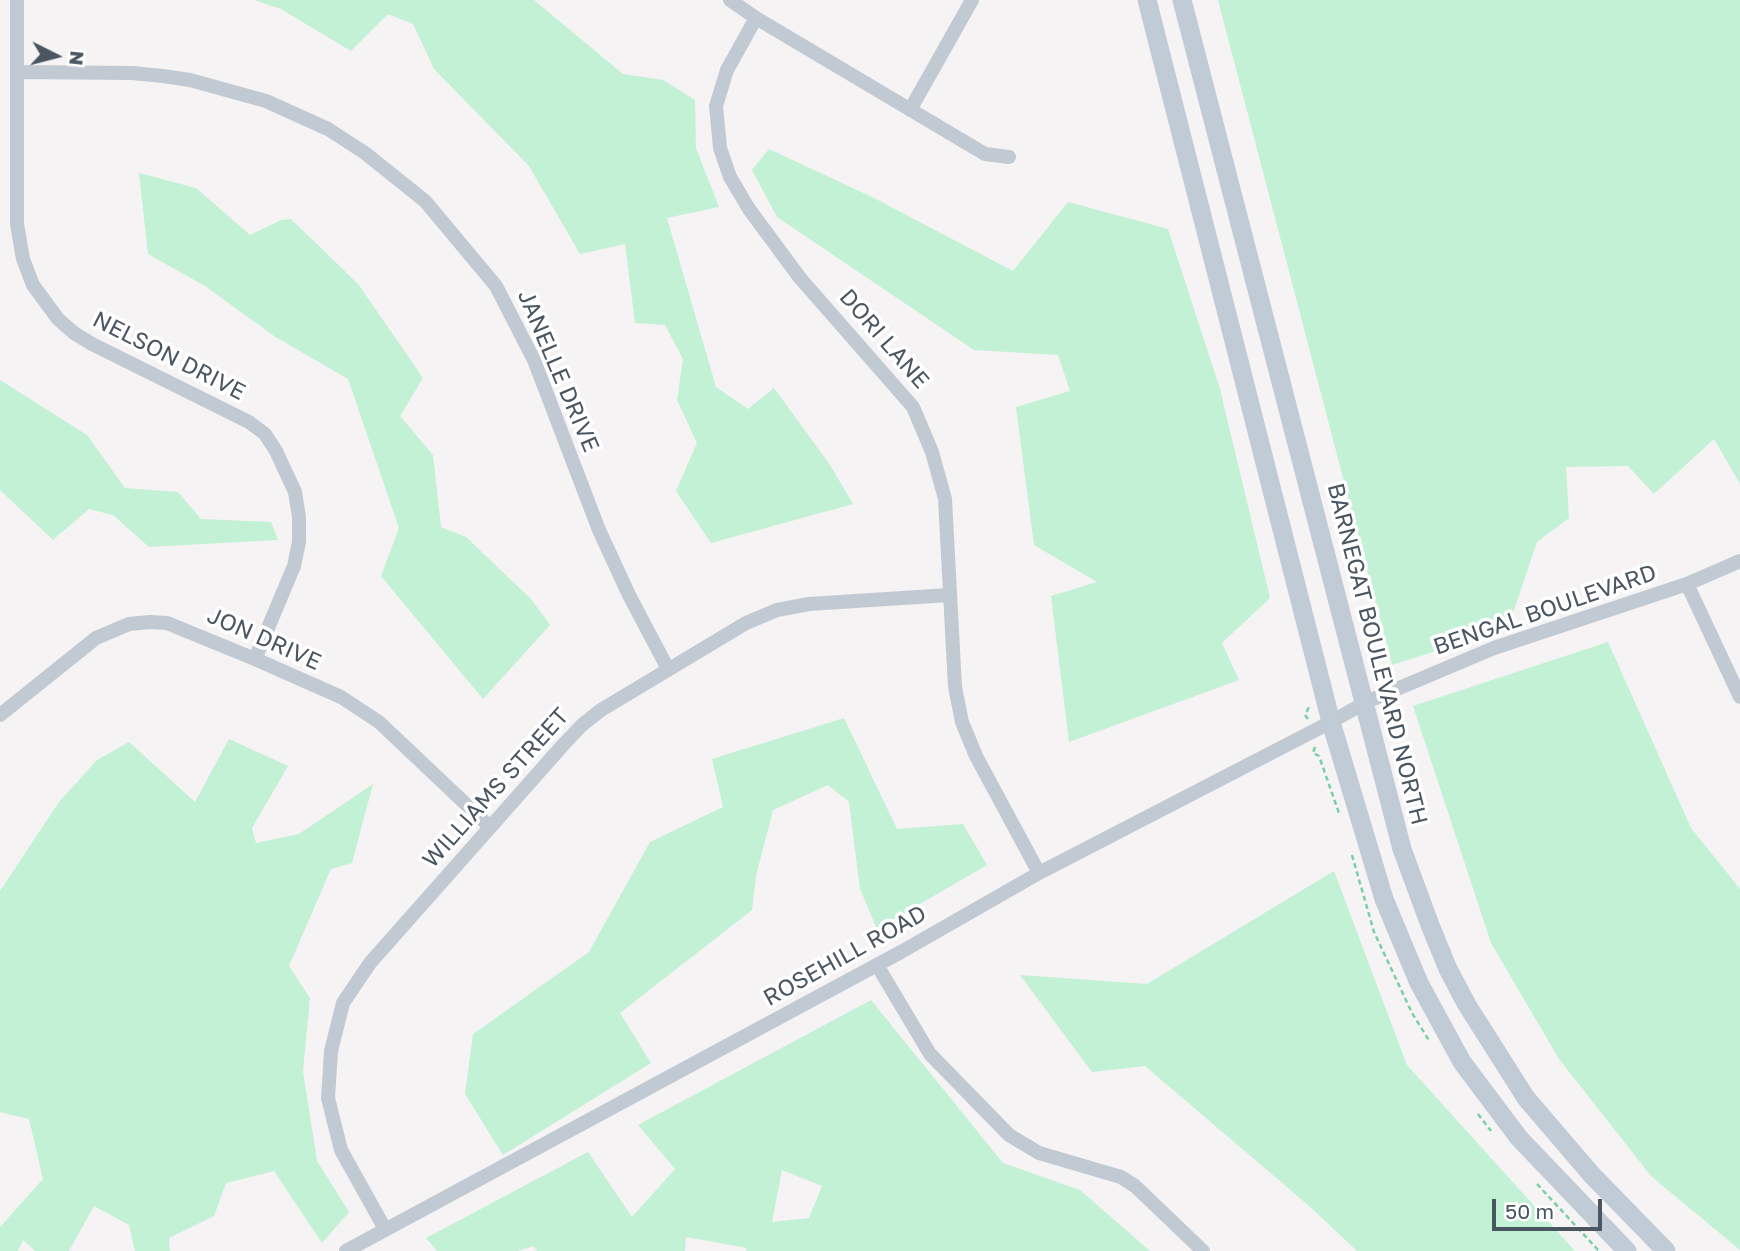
<!DOCTYPE html>
<style>
body{margin:0}
#map{position:relative;width:1740px;height:1251px;overflow:hidden;background:#f5f3f3;font-family:"Golos Text",sans-serif}
canvas{display:block}
.north{position:absolute;left:21px;top:21px;width:70px;height:70px;-webkit-text-stroke:5px #fff;paint-order:stroke;rotate:96deg;font-size:19px;font-weight:700;line-height:28px;text-align:center;color:#4a5661}
.north::after{content:'';display:block;margin:auto;width:24px;height:32px;background:#4a5661;clip-path:polygon(50% 0,100% 100%,50% 72%,0 100%)}
.scale{position:absolute;left:1492px;top:1199px;width:110px;height:32px;box-sizing:border-box;border:4px solid #4a5661;border-top:0;padding-left:9px;font-size:21px;line-height:24px;white-space:nowrap;color:#4a5661;-webkit-text-stroke:5px #fff;paint-order:stroke}
</style>
<div id="map">
<canvas width="1740" height="1251"></canvas>
<div class="north">N</div>
<div class="scale">50 m</div>
</div>
<script>
const context = document.querySelector('canvas').getContext('2d');
context.lineJoin = 'round';
function fillPath(path, color) {
  context.fillStyle = color;
  context.fill(path, 'evenodd');
}
function toPath(rows) {
  const path = new Path2D();
  for (const r of rows) {
    path.moveTo(r[0], r[1]);
    for (let i = 2; i < r.length; i += 2) path.lineTo(r[i], r[i + 1]);
  }
  return path;
}
function strokePath(path, color, width, dash) {
  context.strokeStyle = color;
  context.lineWidth = width;
  context.lineCap = dash ? 'butt' : 'round';
  context.setLineDash(dash || []);
  context.stroke(path);
}
function label(font, color, halo, rows, align = 'center') {
  context.font = font + ' "Golos Text",sans-serif';
  context.lineWidth = 7;
  context.setLineDash([]);
  context.textBaseline = 'middle';
  context.strokeStyle = halo;
  context.fillStyle = color;
  for (const [text, x, y, turn = 0] of rows) {
    context.save();
    context.translate(x, y);
    context.rotate((+turn || 0) * Math.PI / 180);
    context.textAlign = isNaN(turn) ? turn : align;
    if (halo) context.strokeText(text, 0, 0);
    context.fillText(text, 0, 0);
    context.restore();
  }
}
fillPath(toPath([
 [254,0,534,0,623,74,663,80,695,100,696,148,719,207,667,218,716,387,748,409,774,388,830,465,853,504,711,543,676,491,697,443,677,400,683,359,665,325,635,323,625,244,580,254,529,166,434,69,413,24,388,14,351,51,281,9],
 [1218,0,1740,0,1740,484,1714,439,1654,494,1628,466,1566,467,1569,518,1537,542,1508,628,1392,665],
 [769,149,874,198,1013,271,1068,202,1168,229,1220,389,1270,598,1222,643,1239,680,1069,742,1051,596,1097,582,1034,545,1016,407,1070,391,1058,355,974,350,777,217,752,170],
 [139,173,196,188,250,235,281,220,291,219,358,284,423,378,400,416,433,455,441,527,466,537,531,599,550,625,483,699,381,576,399,528,348,379,274,336,205,286,148,254],
 [0,380,87,435,125,488,178,492,201,519,271,522,278,540,149,547,113,515,89,509,53,540,0,490],
 [1608,642,1691,828,1740,889,1740,1250,1651,1176,1559,1059,1491,943,1413,706],
 [844,718,897,829,963,824,987,865,877,929,860,889,849,802,828,785,773,810,756,876,752,910,620,1013,651,1063,503,1155,465,1094,473,1034,589,952,650,842,723,807,712,759],
 [229,739,288,766,252,828,256,843,299,834,373,784,352,863,331,869,289,966,310,998,303,1071,317,1161,349,1212,322,1243,274,1171,226,1183,214,1216,169,1238,170,1251,135,1251,129,1225,94,1206,69,1251,35,1251,23,1240,18,1251,0,1251,0,1227,43,1179,29,1119,0,1112,0,891,59,802,97,760,129,742,195,802],
 [1334,871,1407,1065,1575,1251,1357,1251,1308,1205,1145,1066,1092,1072,1020,975,1147,984],
 [871,1000,1003,1163,1080,1190,1150,1251,746,1251,747,1248,686,1237,685,1251,537,1251,533,1246,518,1251,437,1251,426,1238,588,1152,632,1217,675,1169,638,1125],
 [782,1170,822,1186,809,1218,772,1222]
]), '#c3f1d5');
strokePath(toPath([
 [1308,719,1305,715,1309,707],
 [1315,747,1313,753,1319,756,1340,816],
 [1352,855,1374,932,1412,1013,1430,1042],
 [1478,1114,1491,1131],
 [1537,1184,1599,1251]
]), '#7ad0a6', 2.5, [5, 3.5]);
strokePath(toPath([
 [17,0,17,224,23,259,33,285,58,319,74,333,92,344,249,422,265,434,276,451,295,492,299,517,299,542,294,566,255,659],
 [730,0,756,18,985,154,1009,157],
 [756,18,727,70,716,106,720,148,730,177,749,209,800,278,913,407,932,452,945,499,955,687,962,722,976,756,1039,873],
 [18,72,132,73,163,76,190,80,266,101,328,129,365,153,425,201,496,286,534,360,599,530,629,595,668,669],
 [910,110,972,0],
 [1687,584,1740,697],
 [0,715,96,638,129,624,150,622,167,623,255,659,341,697,379,722,490,827],
 [877,965,930,1054,1009,1135,1039,1153,1121,1177,1135,1186,1203,1251],
 [385,1229,341,1150,328,1098,331,1051,343,1003,370,963,563,745,582,725,601,710,746,623,777,610,809,604,949,595],
 [346,1251,901,952,1039,873,1331,722,1366,702,1494,648,1687,584,1740,561]
]), '#c1cad2', 14);
strokePath(toPath([
 [1147,0,1331,722,1384,899,1419,983,1462,1062,1519,1138,1627,1251],
 [1182,0,1402,849,1430,925,1448,969,1467,1005,1526,1098,1591,1174,1666,1251]
]), '#c1cbd6', 19);
label('23px', '#4a5661', '#fff', [
 ["DORI LANE",884,339,49],
 ["NELSON DRIVE",169,356,27],
 ["JANELLE DRIVE",558,371,67],
 ["BENGAL BOULEVARD",1545,610,-19],
 ["JON DRIVE",264,639,24],
 ["BARNEGAT BOULEVARD NORTH",1377,654,76],
 ["WILLIAMS STREET",496,788,-48],
 ["ROSEHILL ROAD",845,956,-29]
]);
</script>
